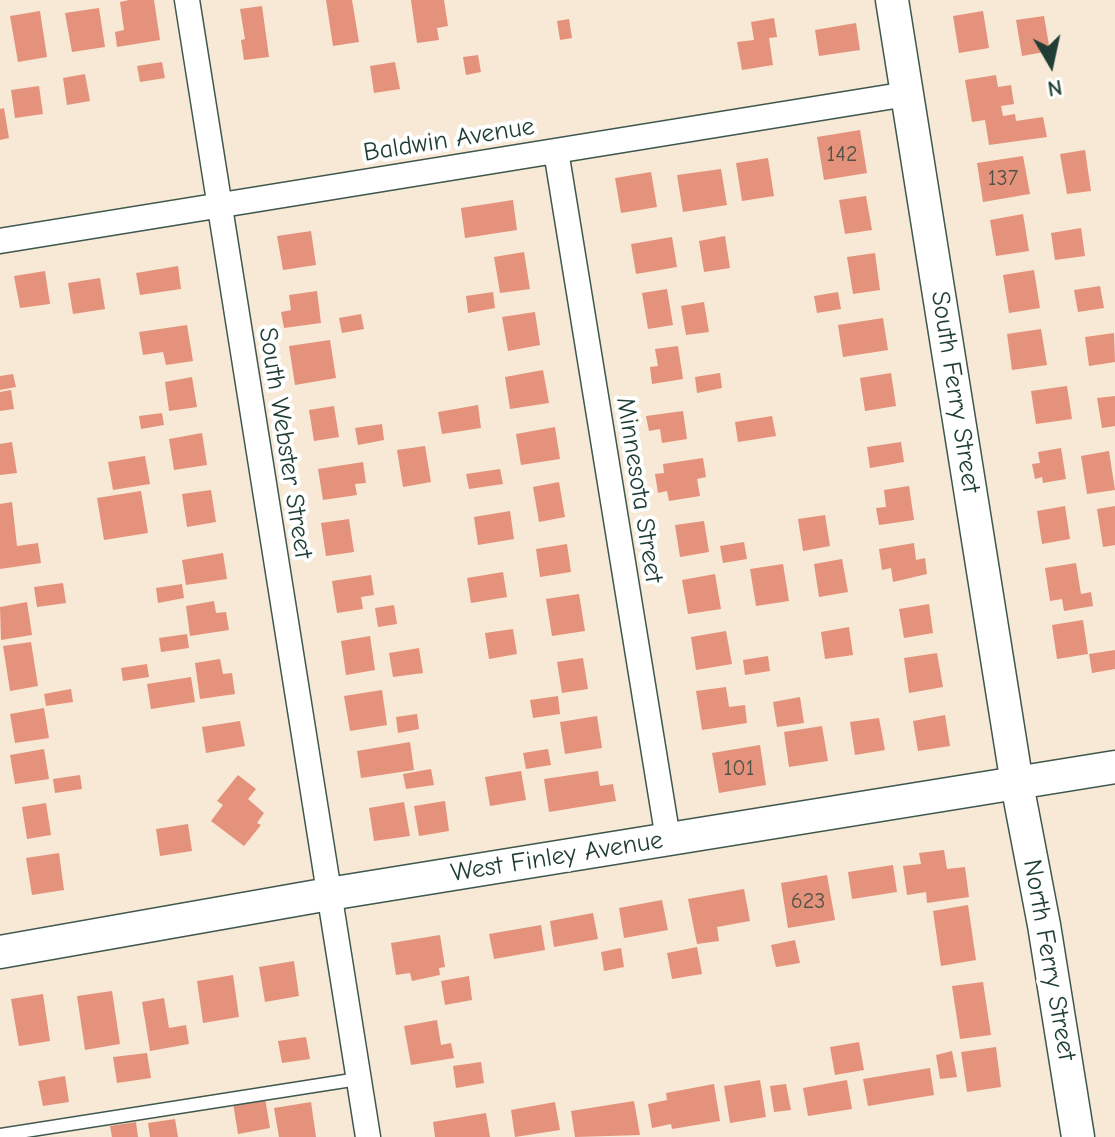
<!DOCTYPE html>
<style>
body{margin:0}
#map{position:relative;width:1115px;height:1137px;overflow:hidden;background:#f7e9d6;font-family:"Comic Neue",sans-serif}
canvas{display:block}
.north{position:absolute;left:1011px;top:24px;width:80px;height:80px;-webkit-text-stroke:6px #fff;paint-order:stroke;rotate:171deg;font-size:22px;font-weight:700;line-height:32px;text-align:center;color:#1f3d34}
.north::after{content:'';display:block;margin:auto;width:28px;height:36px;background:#1f3d34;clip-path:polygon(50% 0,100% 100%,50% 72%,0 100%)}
</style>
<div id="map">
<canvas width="1115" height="1137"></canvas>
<div class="north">N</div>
</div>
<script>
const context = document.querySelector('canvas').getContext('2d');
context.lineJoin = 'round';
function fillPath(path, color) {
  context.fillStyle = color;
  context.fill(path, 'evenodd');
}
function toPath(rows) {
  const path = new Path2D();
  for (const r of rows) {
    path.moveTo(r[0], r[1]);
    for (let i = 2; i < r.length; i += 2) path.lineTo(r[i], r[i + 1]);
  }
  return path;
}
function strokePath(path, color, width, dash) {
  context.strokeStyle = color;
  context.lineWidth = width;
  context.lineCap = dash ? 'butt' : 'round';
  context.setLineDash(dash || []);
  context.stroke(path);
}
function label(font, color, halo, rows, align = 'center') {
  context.font = font + ' "Comic Neue",sans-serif';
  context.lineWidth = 8;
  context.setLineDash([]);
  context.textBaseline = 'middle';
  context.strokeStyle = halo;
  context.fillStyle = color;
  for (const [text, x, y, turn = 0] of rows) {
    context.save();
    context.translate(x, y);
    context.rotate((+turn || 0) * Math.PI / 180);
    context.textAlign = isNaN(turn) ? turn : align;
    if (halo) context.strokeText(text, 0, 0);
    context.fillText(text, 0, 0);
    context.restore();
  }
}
fillPath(toPath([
 [129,0,154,0,160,40,117,47,115,32,124,30,120,2],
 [326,0,352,0,359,42,333,46],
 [411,0,444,0,448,26,437,28,439,40,417,43],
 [262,6,269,57,244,60,241,40,245,39,240,9],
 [99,8,105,47,72,52,65,13],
 [40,11,47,57,18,62,10,16],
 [983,11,989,48,959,53,953,16],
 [1044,16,1050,51,1022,56,1016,20],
 [774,18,777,37,769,38,773,65,742,70,737,42,754,40,751,22],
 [569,19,572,38,560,40,557,21],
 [856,23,860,50,819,56,815,30],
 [478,55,481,72,466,75,463,57],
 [162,62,165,78,140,82,137,66],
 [395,62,400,89,374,93,370,66],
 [85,74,90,101,67,105,63,78],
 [996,75,998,87,1011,85,1014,104,1001,106,1003,116,1015,114,1016,121,1043,117,1047,137,989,145,985,120,972,122,965,80],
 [39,86,43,114,15,118,11,90],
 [4,108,9,138,0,140,0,109],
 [860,130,867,173,824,180,817,137],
 [1085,150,1091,191,1067,194,1060,154],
 [1023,156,1030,194,983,202,977,163],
 [768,158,774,196,742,201,736,163],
 [721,169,727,205,683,212,677,175],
 [651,172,657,207,621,213,615,178],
 [866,196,872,230,845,234,839,200],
 [513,200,517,230,465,238,461,208],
 [1023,214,1029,251,996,256,990,220],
 [1081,228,1085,256,1055,260,1051,233],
 [311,231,316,265,283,270,277,236],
 [725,236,730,268,704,272,699,241],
 [672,237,677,267,636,274,631,244],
 [524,252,530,289,500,293,494,257],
 [875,253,880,290,853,294,847,257],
 [178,266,181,289,140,295,136,273],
 [1034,270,1040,308,1009,313,1003,275],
 [45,271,50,304,20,308,14,276],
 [100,278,105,309,73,314,68,283],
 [1100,286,1104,308,1078,312,1074,290],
 [667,289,673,325,648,329,642,293],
 [317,291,321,323,284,328,281,312,291,310,289,295],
 [493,292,495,308,468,313,466,296],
 [838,292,841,309,817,313,814,296],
 [704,302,709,332,686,335,681,306],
 [535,312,540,345,508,351,502,317],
 [361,314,364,329,342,333,339,318],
 [883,318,888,350,843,357,838,325],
 [187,325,193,361,166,365,163,352,143,355,139,332],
 [1041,329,1047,365,1012,370,1007,334],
 [1114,333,1115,362,1089,366,1085,337],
 [330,340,336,378,295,385,289,346],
 [678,346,683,379,652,384,650,367,658,366,655,349],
 [543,370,549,403,510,409,505,377],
 [720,373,722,388,697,393,695,377],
 [891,373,896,406,865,411,860,378],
 [13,374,16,387,0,390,0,376],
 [192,377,197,407,169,411,165,382],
 [1067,386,1072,419,1036,424,1031,391],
 [11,390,14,409,0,411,0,392],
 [1115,396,1115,426,1102,428,1097,398],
 [478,405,481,428,442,434,438,412],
 [334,406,339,437,314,441,309,410],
 [683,411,687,439,662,443,660,429,649,431,646,416],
 [162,413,164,425,141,429,139,416],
 [772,416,776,436,738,442,735,422],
 [382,424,384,440,358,445,355,428],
 [555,427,560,459,521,465,516,434],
 [202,433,207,465,174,470,169,439],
 [12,442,17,473,0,475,0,444],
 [901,442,904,462,870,468,867,447],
 [425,446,431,482,403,487,397,450],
 [1061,448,1066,479,1043,483,1042,477,1035,479,1032,464,1040,463,1038,452],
 [1109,451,1115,490,1087,494,1081,456],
 [145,456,150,484,113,490,108,462],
 [703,458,706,477,697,479,700,496,669,501,667,491,658,493,655,474,664,473,663,464],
 [363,462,366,483,355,484,357,495,323,500,318,469],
 [500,469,503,484,469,489,466,474],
 [559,482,565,517,539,522,533,487],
 [909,486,914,520,879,525,876,508,886,507,884,490],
 [211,490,216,522,187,527,182,494],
 [141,491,148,533,104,540,97,498],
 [12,502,17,546,38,543,41,563,0,569,0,504],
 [1065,506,1070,539,1042,544,1037,511],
 [1115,506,1115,545,1103,547,1097,509],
 [510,511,514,539,478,545,474,517],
 [825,515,830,546,803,551,798,519],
 [349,519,354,552,326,556,321,523],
 [704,521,709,552,680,557,675,525],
 [744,542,747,559,723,563,720,546],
 [914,543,916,560,925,558,927,574,893,582,891,568,882,570,879,549],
 [567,544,571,572,540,577,536,549],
 [223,553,227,579,186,585,182,560],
 [842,559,848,592,819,597,814,564],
 [1076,563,1081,594,1091,592,1093,606,1064,611,1062,599,1050,601,1045,568],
 [783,564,789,601,756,606,750,569],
 [503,572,507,597,471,603,467,578],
 [715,574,721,609,688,614,682,580],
 [371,575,374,595,361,597,363,609,337,613,332,581],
 [63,583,66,603,37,607,34,587],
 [182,584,184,598,158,603,156,588],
 [579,594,585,631,552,636,546,599],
 [214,601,216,613,226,612,229,630,190,636,186,606],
 [27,602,32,635,1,640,0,607],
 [929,604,933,633,904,638,899,609],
 [394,605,397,624,378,627,375,608],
 [1083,620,1088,654,1057,659,1052,625],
 [849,627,853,655,825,659,821,632],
 [513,629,517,654,489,659,485,633],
 [726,631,732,664,696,670,691,637],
 [187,634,189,648,161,652,159,638],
 [370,636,375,670,346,675,341,641],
 [31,642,38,686,10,691,3,646],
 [419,648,423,673,393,677,389,653],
 [1115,650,1115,669,1092,673,1089,654],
 [937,653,943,687,909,693,904,658],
 [768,656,770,671,745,675,743,660],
 [583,658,588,689,562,693,557,662],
 [220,659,223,674,232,673,235,694,200,699,195,663],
 [147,664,149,677,123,681,121,668],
 [191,677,195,702,151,709,147,684],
 [726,687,729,707,745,705,747,723,702,730,696,691],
 [71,689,73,702,46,706,44,694],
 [382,690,387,725,350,731,344,696],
 [558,696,560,714,533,718,530,700],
 [800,697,804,723,777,727,773,702],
 [44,708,49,738,15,743,10,714],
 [417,714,419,729,398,733,396,717],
 [945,715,950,746,918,751,913,721],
 [597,716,602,748,565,754,560,722],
 [879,718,885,750,855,755,850,722],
 [240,721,245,746,206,753,202,727],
 [822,726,828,761,789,767,784,732],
 [410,742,414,770,361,778,357,751],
 [760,745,766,785,719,793,712,753],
 [44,749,49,779,15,784,10,755],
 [548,749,551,765,526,769,523,753],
 [431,769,434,785,406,789,403,774],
 [521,771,526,800,490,806,485,777],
 [598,771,600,786,613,784,616,801,549,812,544,779],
 [80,775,82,789,55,793,53,779],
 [238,775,256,789,248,799,264,813,257,823,261,825,244,846,211,821,223,805,217,801],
 [445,801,449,831,419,836,414,806],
 [404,802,410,836,374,841,369,808],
 [46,803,51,835,27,839,22,807],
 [188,824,192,851,160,856,156,829],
 [944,850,947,869,965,867,969,897,927,903,926,892,907,895,903,866,921,864,919,853],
 [59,853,64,890,32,895,26,858],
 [893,865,897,892,852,899,848,872],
 [827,875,835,920,788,928,781,883],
 [744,889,750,921,717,927,719,941,697,944,688,899],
 [662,900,668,930,624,938,619,908],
 [968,905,976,960,941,966,933,911],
 [593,913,598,939,554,947,550,921],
 [541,925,545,950,494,959,489,934],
 [440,935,445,967,439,968,440,975,412,981,410,973,396,975,391,943],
 [795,940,800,963,776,967,771,945],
 [697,947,702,974,672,979,667,953],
 [621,948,624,967,604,971,601,952],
 [294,961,299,996,265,1002,259,967],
 [233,975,239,1017,203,1023,197,981],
 [469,976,472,1000,445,1005,441,981],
 [983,982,991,1035,960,1039,952,986],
 [112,991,120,1044,85,1050,77,996],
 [43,994,50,1041,19,1046,11,999],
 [164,998,169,1028,186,1025,189,1044,150,1051,142,1002],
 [437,1020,441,1045,451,1043,454,1058,411,1065,404,1026],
 [306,1037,310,1059,282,1063,278,1041],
 [859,1042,864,1070,835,1075,830,1047],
 [996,1047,1001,1087,967,1092,961,1052],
 [952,1051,957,1077,940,1079,936,1055],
 [147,1053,151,1078,117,1083,113,1057],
 [481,1062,484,1083,456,1088,453,1066],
 [930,1068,934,1095,868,1106,863,1079],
 [65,1076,69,1102,43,1106,38,1081],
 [760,1080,766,1117,730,1123,724,1086],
 [847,1080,852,1109,808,1116,803,1088],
 [714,1084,720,1121,672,1129,671,1124,652,1128,648,1104,667,1100,666,1093],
 [786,1084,791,1110,774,1112,770,1086],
 [265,1098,270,1128,238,1134,233,1103],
 [634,1101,640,1135,575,1137,571,1111],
 [311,1102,316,1137,279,1137,274,1108],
 [555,1102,560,1130,515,1137,511,1110],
 [486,1113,490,1137,435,1137,433,1122],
 [175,1119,178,1137,150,1137,148,1123],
 [136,1122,138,1137,112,1137,110,1126]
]), '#e4927b');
const lane = toPath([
 [0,1135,358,1079]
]);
const street = toPath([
 [187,0,368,1137],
 [556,151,668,839],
 [0,241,907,94]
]);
const secondary = toPath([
 [892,0,1017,784,1044,925,1078,1137],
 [0,952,329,894,1115,767]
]);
strokePath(lane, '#3f574c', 15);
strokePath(street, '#3f574c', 27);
strokePath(secondary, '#3f574c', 35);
strokePath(lane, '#fff', 12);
strokePath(street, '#fff', 24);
strokePath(secondary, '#fff', 32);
label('22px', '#505246', null, [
 ["142",842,155],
 ["137",1003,179],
 ["101",739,769],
 ["623",808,902]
]);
label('26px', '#1f3d34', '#fff', [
 ["Baldwin Avenue",449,140,-9],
 ["South Ferry Street",955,392,81],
 ["South Webster Street",285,443,81],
 ["Minnesota Street",639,490,81],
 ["West Finley Avenue",557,857,-9],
 ["North Ferry Street",1049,960,80]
]);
</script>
